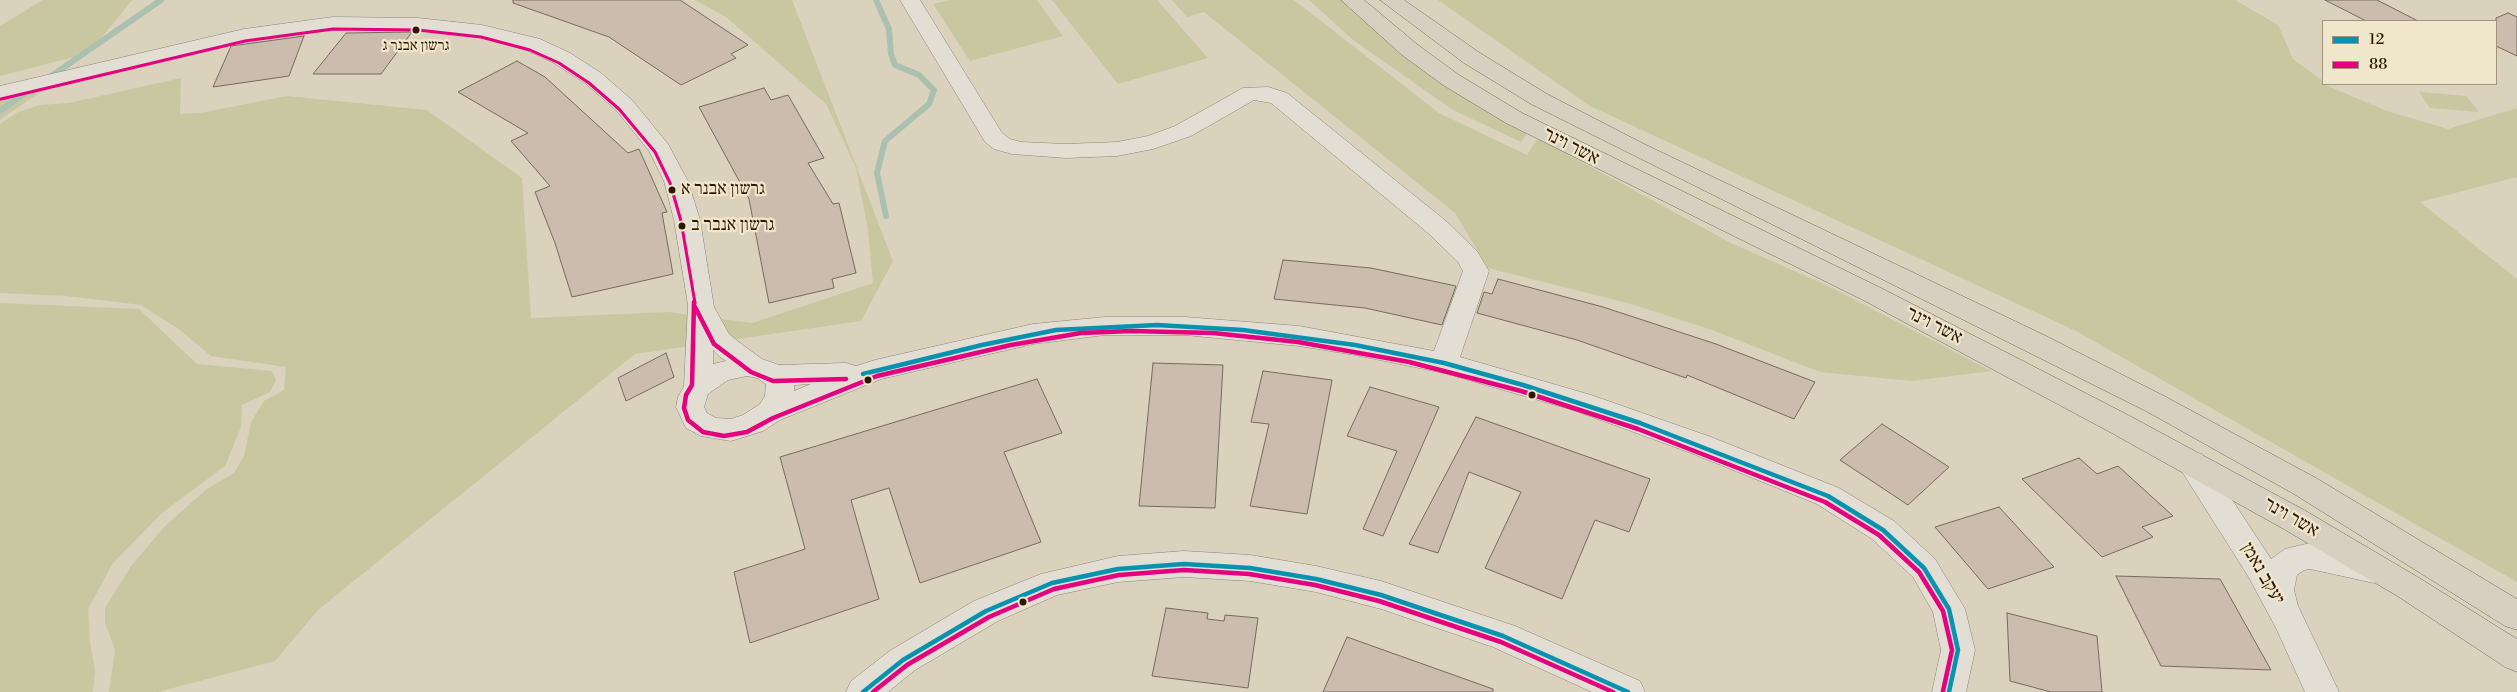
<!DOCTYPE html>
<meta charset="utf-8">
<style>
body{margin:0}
#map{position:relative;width:2517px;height:692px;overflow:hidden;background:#dad2bd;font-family:"Libre Bodoni",serif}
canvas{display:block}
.legend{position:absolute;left:2322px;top:20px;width:175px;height:65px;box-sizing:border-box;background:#efe6cc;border:1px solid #a1937c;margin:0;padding:6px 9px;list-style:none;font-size:15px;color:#2d1703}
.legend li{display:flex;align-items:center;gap:10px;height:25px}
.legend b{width:25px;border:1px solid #a1937c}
</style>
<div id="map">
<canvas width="2517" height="692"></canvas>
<ul class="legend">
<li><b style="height:6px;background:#0793b0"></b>12</li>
<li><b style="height:6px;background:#e5007d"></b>88</li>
</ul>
</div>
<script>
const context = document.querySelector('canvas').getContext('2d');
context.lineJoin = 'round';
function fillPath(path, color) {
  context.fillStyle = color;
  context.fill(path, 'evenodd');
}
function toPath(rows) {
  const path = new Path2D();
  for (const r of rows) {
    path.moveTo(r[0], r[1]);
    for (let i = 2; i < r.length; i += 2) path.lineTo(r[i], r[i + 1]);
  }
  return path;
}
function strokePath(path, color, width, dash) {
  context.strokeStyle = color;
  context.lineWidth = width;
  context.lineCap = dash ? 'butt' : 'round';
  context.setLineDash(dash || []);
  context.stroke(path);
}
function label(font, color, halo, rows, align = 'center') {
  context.font = font + ' "Libre Bodoni","Frank Ruhl Libre",serif';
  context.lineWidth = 4.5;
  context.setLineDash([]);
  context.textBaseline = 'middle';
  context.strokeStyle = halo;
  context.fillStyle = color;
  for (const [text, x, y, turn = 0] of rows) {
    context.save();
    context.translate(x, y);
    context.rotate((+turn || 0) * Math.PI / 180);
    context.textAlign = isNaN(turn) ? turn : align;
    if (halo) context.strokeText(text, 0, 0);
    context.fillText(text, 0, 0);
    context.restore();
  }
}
fillPath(toPath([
 [43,0,132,0,89,53,0,76,0,26],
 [695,0,792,0,893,261,861,321,635,354,319,609,275,661,158,692,109,692,115,650,105,623,105,608,131,566,165,526,207,489,234,473,244,456,251,422,264,401,284,390,286,367,211,356,180,330,141,305,66,296,0,293,0,124,18,112,40,105,69,103,181,78,180,114,200,113,287,96,427,110,522,178,531,318,668,312,752,323,873,283,868,229,856,168,826,104,726,17],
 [951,0,1037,0,1063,36,970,61,933,4],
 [1052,0,1157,0,1208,58,1118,84],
 [1172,0,1294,0,1439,113,1527,155,1538,138,1729,242,1830,287,1991,371,1912,381,1820,372,1712,330,1631,304,1488,268,1455,213,1204,12,1187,17],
 [1309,0,1345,0,1528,132,1521,142,1453,110,1353,40],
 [1438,0,2235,0,2278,25,2293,59,2323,81,2323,84,2387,111,2448,129,2517,108,2517,177,2420,202,2517,279,2517,582,2076,331,1590,106],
 [60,78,0,120,0,95],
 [2419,92,2466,96,2479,112,2430,108],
 [0,303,139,309,197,364,272,371,276,380,270,392,242,405,241,427,225,466,162,513,113,563,88,609,90,642,95,670,93,692,0,692]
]), '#c8c7a0');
strokePath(toPath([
 [876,0,889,29,891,54,895,65,919,75,934,90,929,104,885,141,877,173,886,216],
 [47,79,161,0],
 [0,111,31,89]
]), '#abc1b0', 6);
const building = toPath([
 [513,0,680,0,748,45,731,54,736,58,681,85,609,37,513,3,513,0],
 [2325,0,2377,0,2418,21,2366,21,2325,0],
 [2508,13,2517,17,2517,56,2496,46,2496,18,2508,13],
 [412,32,381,74,313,74,346,33,412,32],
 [304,36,289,76,213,87,231,46,304,36],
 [517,61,545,77,628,153,639,149,667,212,662,213,673,274,572,297,555,243,535,192,550,186,511,141,528,133,458,92,517,61],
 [764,88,771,100,788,95,824,158,808,163,833,204,839,203,856,273,832,279,834,288,769,303,749,199,699,107,764,88],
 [1283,260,1371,268,1456,286,1442,325,1365,308,1274,299,1283,260],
 [1498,279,1603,307,1716,344,1815,382,1794,419,1687,375,1686,378,1577,340,1477,313,1484,292,1492,294,1498,279],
 [666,353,674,377,626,401,618,378,666,353],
 [1153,363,1223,365,1215,508,1139,506,1153,363],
 [1263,371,1332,380,1307,514,1250,506,1269,424,1251,422,1263,371],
 [1037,379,1062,433,1004,452,1041,542,920,583,889,488,851,500,879,599,750,643,734,572,805,549,780,457,1037,379],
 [1370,387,1439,407,1383,536,1363,529,1397,451,1347,436,1370,387],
 [1476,417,1650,479,1629,532,1595,520,1562,599,1485,568,1521,492,1469,472,1438,553,1409,544,1476,417],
 [1882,424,1949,467,1908,505,1840,460,1882,424],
 [2079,458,2097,474,2118,466,2173,516,2142,527,2153,537,2102,557,2022,479,2079,458],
 [1999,507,2054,567,1988,589,1935,527,1999,507],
 [2116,576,2220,579,2271,670,2161,666,2116,576],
 [1166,608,1208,613,1207,619,1224,621,1225,615,1258,618,1248,688,1152,676,1166,608],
 [2007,613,2097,636,2102,692,2051,692,2010,681,2007,613],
 [1347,637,1493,689,1493,692,1323,692,1347,637]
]);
fillPath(building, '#ccbcae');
strokePath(building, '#736c5e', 1);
const minor = toPath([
 [900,0,920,0,1002,133,1010,139,1021,142,1066,144,1117,142,1148,136,1175,126,1243,88,1268,87,1287,93,1446,221,1477,251,1489,271,1460,357,1591,395,1711,437,1839,488,1894,521,1935,559,1965,609,1975,650,1966,692,1932,692,1941,650,1933,612,1913,577,1872,539,1817,504,1691,453,1573,410,1444,373,1355,355,1299,346,1185,335,1105,335,1033,344,881,379,780,420,763,431,731,441,701,436,686,428,676,407,678,397,684,386,688,305,674,220,664,181,649,151,616,110,585,83,554,63,524,49,481,37,418,30,333,29,244,41,0,100,0,86,244,29,333,17,418,18,482,25,540,39,570,53,601,73,632,100,668,144,688,181,700,220,714,307,729,334,740,343,762,359,779,365,846,363,856,366,875,360,1033,324,1105,317,1185,317,1299,326,1434,351,1463,271,1458,262,1428,233,1271,103,1254,100,1191,136,1153,149,1117,156,1066,158,1012,154,994,149,985,142,900,0],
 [713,350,720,357,726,361,713,364,713,350],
 [747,376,757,378,766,384,765,396,760,404,743,415,731,419,716,418,707,413,704,407,708,394,728,380,747,376],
 [811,384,794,391,794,385,811,384],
 [2191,451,2202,454,2271,559,2285,549,2310,543,2385,561,2390,570,2385,579,2374,583,2310,569,2304,570,2297,575,2294,590,2298,606,2339,692,2305,692,2276,628,2248,576,2176,462,2180,454,2191,451],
 [1184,551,1250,555,1316,566,1381,581,1515,626,1640,681,1645,692,1592,692,1493,647,1381,609,1316,592,1250,581,1184,577,1118,582,1057,595,998,621,915,670,888,692,846,692,851,681,891,650,974,601,1041,574,1118,556,1184,551]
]);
const major = toPath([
 [1341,0,1364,0,1418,45,1459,75,1522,113,1881,288,2128,415,2304,510,2421,579,2517,639,2517,672,2505,667,2399,597,2282,528,2108,431,1863,300,1506,123,1443,85,1402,55,1341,0],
 [1380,0,1404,0,1480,53,1547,94,1644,144,2044,335,2166,397,2316,478,2517,599,2517,630,2505,626,2294,494,2146,411,1531,104,1464,63,1380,0]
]);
strokePath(minor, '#8c8577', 1);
strokePath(major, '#736c5e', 1);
fillPath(minor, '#e2ded3');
fillPath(major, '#d7cfbf');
strokePath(toPath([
 [863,374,982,345,1056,330,1157,325,1243,330,1355,345,1444,363,1523,385,1640,423,1828,496,1883,530,1924,568,1949,609,1958,650,1949,692],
 [863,692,903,660,986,611,1052,583,1118,569,1184,564,1250,568,1316,579,1381,595,1503,636,1628,692]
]), '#0793b0', 4.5);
strokePath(toPath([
 [1,99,245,41,333,29,418,30,481,37,530,50,559,63,589,83,619,109,655,152,670,183,681,221,695,303]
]), '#e5007d', 3);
strokePath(toPath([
 [694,302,692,385,686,395,684,408,688,420,703,432,724,436,747,432,773,418,877,376,1011,345,1081,333,1131,331,1213,333,1298,342,1409,362,1521,391,1638,429,1825,502,1879,535,1919,572,1943,611,1952,650,1943,691],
 [695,307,714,344,751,372,773,381,846,379],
 [873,692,907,665,989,617,1054,589,1119,575,1184,570,1249,574,1315,585,1379,601,1501,642,1613,692]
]), '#e5007d', 4.5);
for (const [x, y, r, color] of [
 [416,30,4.5,"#2d1703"],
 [672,190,4.5,"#2d1703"],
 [682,226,4.5,"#2d1703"],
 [868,380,4.5,"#2d1703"],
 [1532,395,4.5,"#2d1703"],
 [1023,602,4.5,"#2d1703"]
]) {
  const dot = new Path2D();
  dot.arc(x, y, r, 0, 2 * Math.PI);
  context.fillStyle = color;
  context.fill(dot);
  strokePath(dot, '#efe6cc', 2);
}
label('15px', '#2d1703', '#efe6cc', [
 ["גרשון אבנר ג",416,46]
]);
label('18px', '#2d1703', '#efe6cc', [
 ["גרשון אבנר א",681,190],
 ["גרשון אנבר ב",691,226]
], 'left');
label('19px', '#2d1703', '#efe6cc', [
 ["אשר וינר",1571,147,27],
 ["אשר וינר",1934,326,27],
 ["אשר וינר",2291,518,30],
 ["יעקב נאמן",2262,574,60]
]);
</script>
